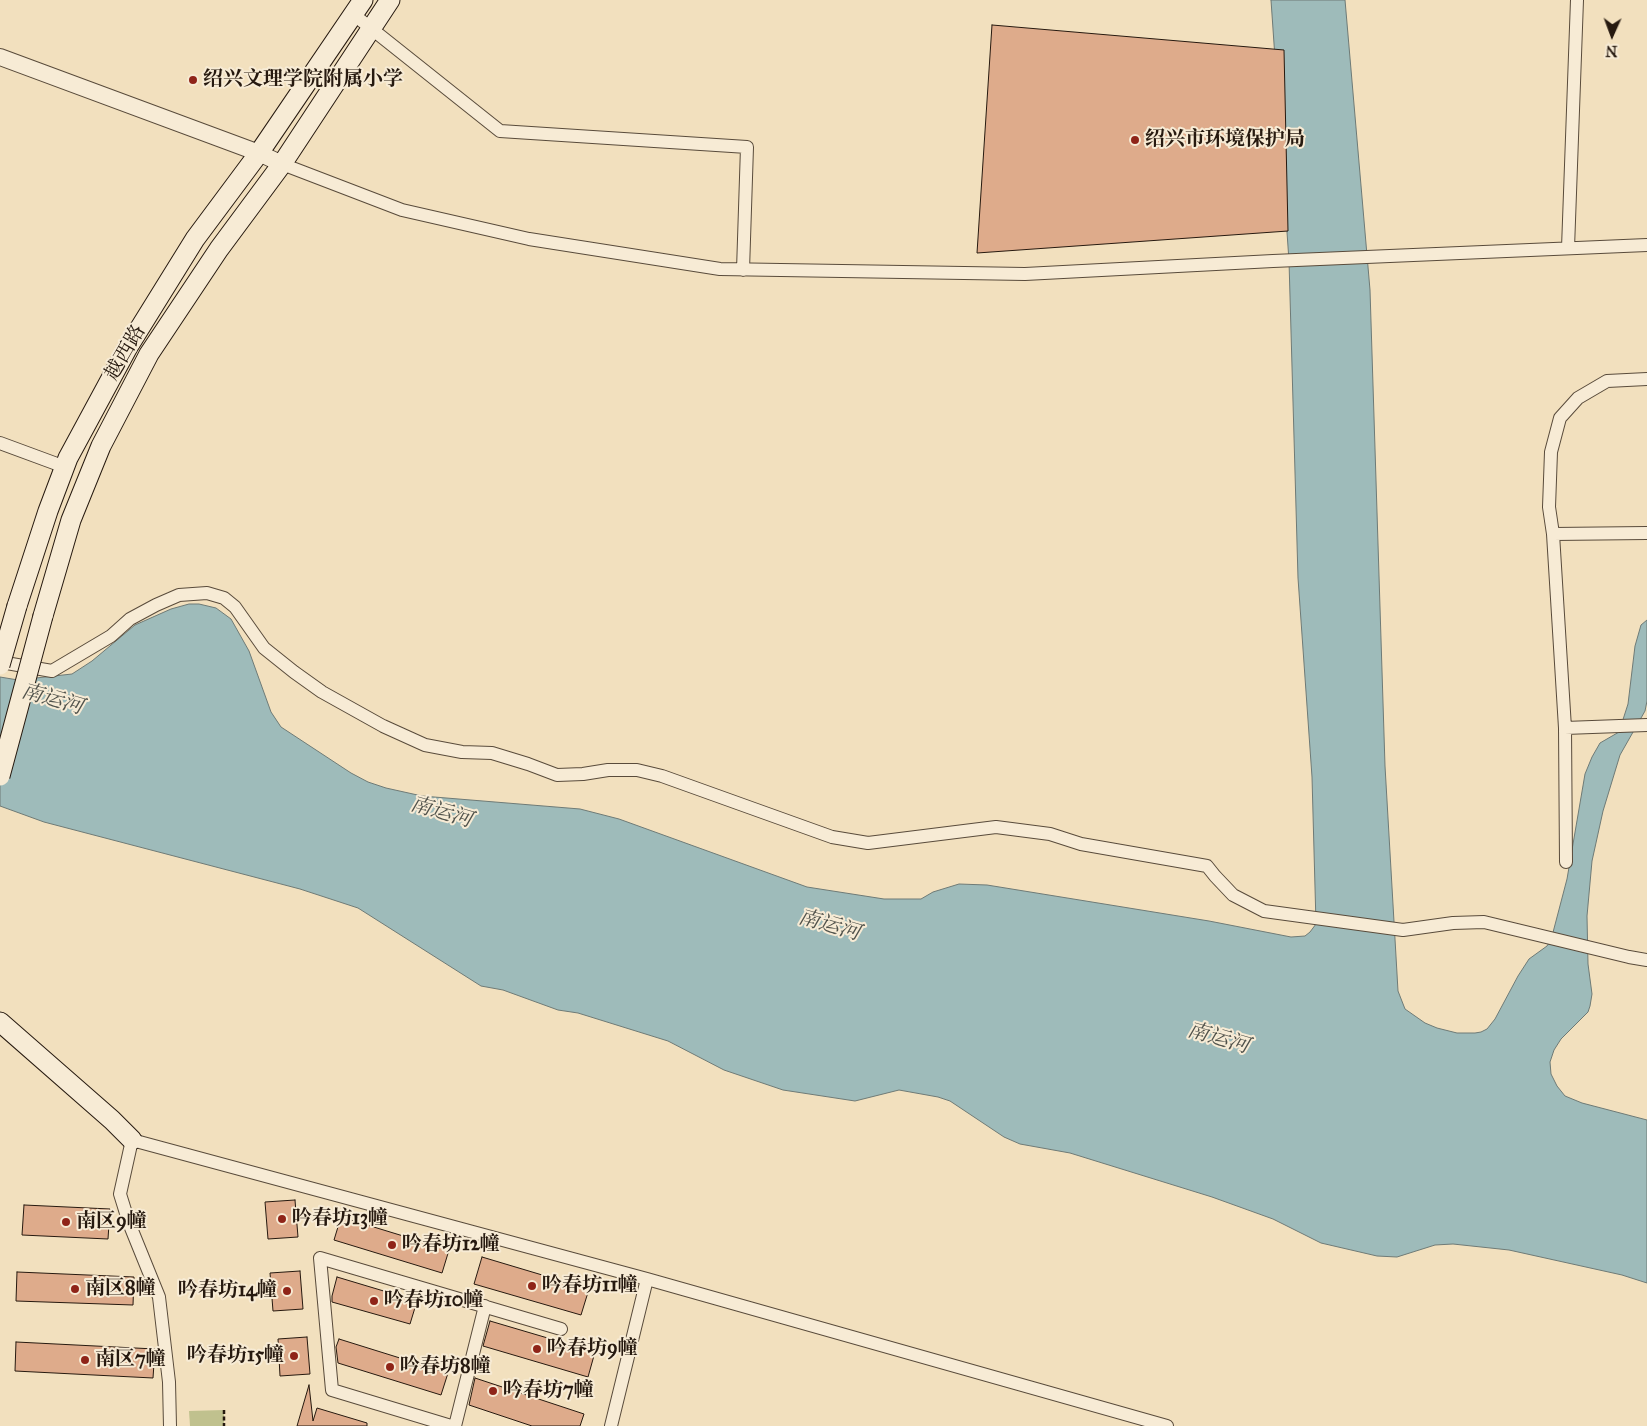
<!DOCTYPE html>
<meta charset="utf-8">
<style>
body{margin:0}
#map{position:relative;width:1647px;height:1426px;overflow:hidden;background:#f2e0be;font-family:"IM FELL Great Primer",serif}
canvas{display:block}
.north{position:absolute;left:1587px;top:10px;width:50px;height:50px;-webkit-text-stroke:4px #f7ebd5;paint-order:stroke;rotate:182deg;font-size:14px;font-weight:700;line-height:20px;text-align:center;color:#26190f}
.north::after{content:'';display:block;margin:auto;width:18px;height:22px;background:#26190f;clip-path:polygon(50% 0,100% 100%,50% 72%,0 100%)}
</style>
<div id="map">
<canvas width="1647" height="1426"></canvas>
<div class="north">N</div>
</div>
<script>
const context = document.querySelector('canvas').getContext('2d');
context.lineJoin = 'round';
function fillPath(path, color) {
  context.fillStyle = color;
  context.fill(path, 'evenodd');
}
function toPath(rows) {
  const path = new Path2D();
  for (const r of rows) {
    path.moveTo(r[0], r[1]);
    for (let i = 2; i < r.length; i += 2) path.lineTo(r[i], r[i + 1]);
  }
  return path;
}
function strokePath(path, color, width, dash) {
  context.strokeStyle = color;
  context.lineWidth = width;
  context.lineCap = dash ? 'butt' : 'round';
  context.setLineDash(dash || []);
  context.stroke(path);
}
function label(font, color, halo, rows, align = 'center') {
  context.font = font + ' "IM FELL Great Primer","Noto Serif SC",serif';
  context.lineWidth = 4;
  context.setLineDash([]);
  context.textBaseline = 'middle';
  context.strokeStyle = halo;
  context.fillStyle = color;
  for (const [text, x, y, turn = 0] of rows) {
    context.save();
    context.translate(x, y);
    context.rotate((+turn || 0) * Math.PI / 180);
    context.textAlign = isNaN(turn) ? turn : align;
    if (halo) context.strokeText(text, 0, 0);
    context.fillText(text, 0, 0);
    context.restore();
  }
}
fillPath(toPath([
 [224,1410,224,1426,190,1426,189,1411]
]), '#c0c18e');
const water = toPath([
 [1271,0,1345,0,1370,290,1385,766,1398,991,1405,1009,1425,1023,1437,1028,1457,1033,1475,1033,1481,1032,1487,1029,1495,1019,1518,976,1529,959,1547,946,1551,940,1567,879,1585,774,1592,757,1600,743,1619,732,1628,704,1635,646,1641,625,1647,620,1647,701,1645,711,1620,755,1603,811,1592,861,1587,916,1588,964,1592,994,1590,1006,1588,1012,1561,1039,1554,1050,1550,1062,1551,1074,1557,1086,1565,1096,1582,1103,1647,1120,1647,1283,1622,1275,1509,1250,1453,1244,1435,1245,1397,1257,1377,1256,1321,1243,1273,1219,1212,1197,1070,1153,1020,1144,1004,1137,950,1101,938,1097,899,1090,855,1101,783,1090,724,1070,668,1041,578,1013,558,1010,503,990,481,986,358,908,300,889,44,822,0,806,0,677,18,680,72,674,92,661,135,625,171,609,189,604,199,604,216,608,231,619,249,651,271,712,281,727,351,773,368,782,386,788,422,796,580,809,619,819,807,887,884,899,921,899,933,892,959,884,987,885,1209,921,1291,937,1305,936,1310,932,1316,924,1312,777,1298,578,1289,261,1271,0]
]);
fillPath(water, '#9ebbba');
strokePath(water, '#6e7a76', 1);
const building = toPath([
 [992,25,1284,50,1288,231,977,253,992,25],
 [295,1200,298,1237,268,1239,265,1202,295,1200],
 [24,1205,110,1209,108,1239,22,1235,24,1205],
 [341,1217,449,1250,442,1273,334,1240,341,1217],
 [482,1257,589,1289,581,1315,474,1284,482,1257],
 [300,1271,303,1309,273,1311,270,1273,300,1271],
 [17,1272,134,1277,133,1305,16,1301,17,1272],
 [337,1277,417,1301,410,1324,332,1302,332,1296,337,1277],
 [490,1321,595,1352,588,1377,483,1346,490,1321],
 [307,1337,310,1374,280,1376,278,1339,307,1337],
 [339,1339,448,1373,441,1395,338,1363,336,1347,339,1339],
 [16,1342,155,1349,153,1378,15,1371,16,1342],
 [475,1378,584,1414,580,1426,532,1426,469,1405,475,1378],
 [309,1385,313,1421,317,1408,367,1423,367,1426,297,1426,309,1385]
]);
fillPath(building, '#deab8b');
strokePath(building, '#26190f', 1);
const minor = toPath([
 [353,14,500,131,747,147,743,270],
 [282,164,402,210,529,239,720,269,1025,274,1273,261,1647,245],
 [1568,248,1577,0],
 [0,443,65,467],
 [1553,534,1549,507,1551,452,1560,418,1578,398,1607,381,1647,379],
 [0,662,52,671,111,636,130,619,156,605,179,595,207,593,224,598,235,607,264,648,294,672,322,692,383,726,425,745,462,752,492,753,528,764,557,775,583,774,608,770,637,770,662,776,832,837,868,843,996,827,1050,834,1081,844,1207,866,1215,876,1233,895,1264,911,1403,930,1453,923,1484,922,1629,957,1647,960],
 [1565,728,1647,725],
 [1566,862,1565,728,1553,534,1647,533],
 [170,1426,169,1382,159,1297,129,1223,120,1194,132,1140,647,1279,1167,1426],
 [451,1426,332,1390,320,1258,561,1329],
 [455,1426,485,1306],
 [611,1426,647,1279]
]);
const tertiary = toPath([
 [0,57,259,153,282,164]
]);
const secondary = toPath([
 [17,606,48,511,68,458,128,347,195,239,259,153,363,0],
 [43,616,71,520,101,446,149,354,219,249,282,164,390,0],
 [0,1022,112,1120,132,1140]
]);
strokePath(minor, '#594b3b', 14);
strokePath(tertiary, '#594b3b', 18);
strokePath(secondary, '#26190f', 21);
strokePath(toPath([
 [224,1410,224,1426]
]), '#26190f', 2.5, [4, 2.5]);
strokePath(minor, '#f7ebd5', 12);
strokePath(tertiary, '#f7ebd5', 16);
strokePath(secondary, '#f7ebd5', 19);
const secondaryBridge = toPath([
 [0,665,17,606],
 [0,776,43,616]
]);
strokePath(secondaryBridge, '#26190f', 21, []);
strokePath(secondaryBridge, '#f7ebd5', 19);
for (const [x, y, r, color] of [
 [193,80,5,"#8f2418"],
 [1135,140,5,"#8f2418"],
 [282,1219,5,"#8f2418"],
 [66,1222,5,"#8f2418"],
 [392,1245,5,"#8f2418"],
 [532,1286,5,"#8f2418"],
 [75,1289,5,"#8f2418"],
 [287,1291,5,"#8f2418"],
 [374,1301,5,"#8f2418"],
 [537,1349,5,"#8f2418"],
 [294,1356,5,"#8f2418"],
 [85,1360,5,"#8f2418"],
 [390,1367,5,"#8f2418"],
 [493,1391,5,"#8f2418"]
]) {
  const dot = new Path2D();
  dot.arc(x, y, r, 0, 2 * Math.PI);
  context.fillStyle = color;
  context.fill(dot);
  strokePath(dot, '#f7ebd5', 2);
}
label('bold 20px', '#26190f', '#f7ebd5', [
 ["绍兴文理学院附属小学",203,80],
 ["绍兴市环境保护局",1145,140],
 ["吟春坊13幢",292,1219],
 ["南区9幢",76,1222],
 ["吟春坊12幢",402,1245],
 ["吟春坊11幢",542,1286],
 ["南区8幢",85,1289],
 ["吟春坊14幢",277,1291,"right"],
 ["吟春坊10幢",384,1301],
 ["吟春坊9幢",547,1349],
 ["吟春坊15幢",284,1356,"right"],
 ["南区7幢",95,1360],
 ["吟春坊8幢",400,1367],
 ["吟春坊7幢",503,1391]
], 'left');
label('20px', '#26190f', '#f7ebd5', [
 ["越西路",126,353,-60]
]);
label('italic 21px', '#50524b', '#f7ebd5', [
 ["南运河",52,700,16],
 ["南运河",441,813,16],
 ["南运河",829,926,16],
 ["南运河",1218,1039,16]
]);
</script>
